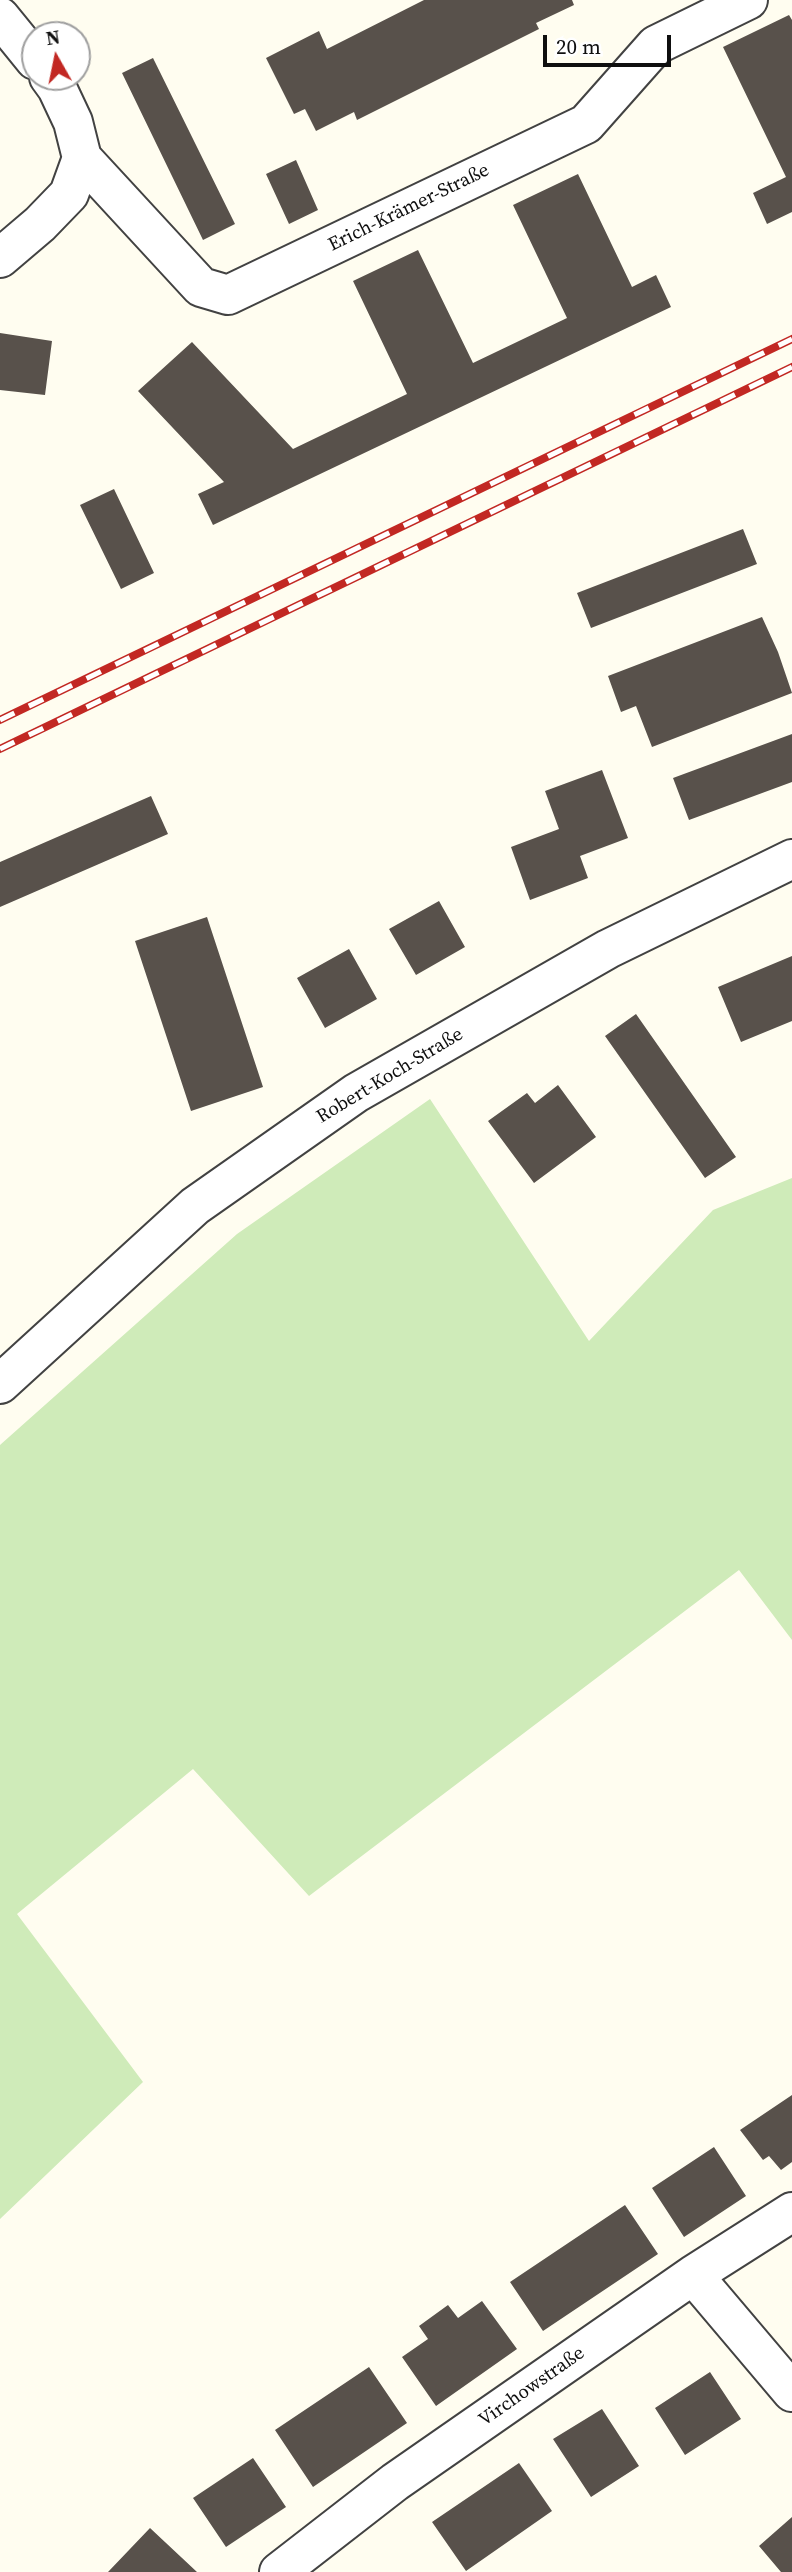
<!DOCTYPE html>
<meta charset="utf-8">
<style>
body{margin:0}
#map{position:relative;width:792px;height:2572px;overflow:hidden;background:#fffdf0;font-family:"Source Serif 4",serif}
canvas{display:block}
.north{position:absolute;left:21px;top:21px;width:70px;height:70px;box-sizing:border-box;background:#fff;border:2px solid #9f9f9f;border-radius:50%;rotate:351deg;font-size:19px;font-weight:700;line-height:28px;text-align:center;color:#0f0f0f}
.north::after{content:'';display:block;margin:auto;width:24px;height:32px;background:#c22823;clip-path:polygon(50% 0,100% 100%,50% 72%,0 100%)}
.scale{position:absolute;left:543px;top:35px;width:128px;height:32px;box-sizing:border-box;border:4px solid #0f0f0f;border-top:0;padding-left:9px;font-size:21px;line-height:24px;white-space:nowrap;color:#0f0f0f;-webkit-text-stroke:5px #fff;paint-order:stroke}
</style>
<div id="map">
<canvas width="792" height="2572"></canvas>
<div class="north">N</div>
<div class="scale">20 m</div>
</div>
<script>
const context = document.querySelector('canvas').getContext('2d');
context.lineJoin = 'round';
function fillPath(path, color) {
  context.fillStyle = color;
  context.fill(path, 'evenodd');
}
function toPath(rows) {
  const path = new Path2D();
  for (const r of rows) {
    path.moveTo(r[0], r[1]);
    for (let i = 2; i < r.length; i += 2) path.lineTo(r[i], r[i + 1]);
  }
  return path;
}
function strokePath(path, color, width, dash) {
  context.strokeStyle = color;
  context.lineWidth = width;
  context.lineCap = dash ? 'butt' : 'round';
  context.setLineDash(dash || []);
  context.stroke(path);
}
function label(font, color, halo, rows, align = 'center') {
  context.font = font + ' "Source Serif 4",serif';
  context.lineWidth = 7;
  context.setLineDash([]);
  context.textBaseline = 'middle';
  context.strokeStyle = halo;
  context.fillStyle = color;
  for (const [text, x, y, turn = 0] of rows) {
    context.save();
    context.translate(x, y);
    context.rotate((+turn || 0) * Math.PI / 180);
    context.textAlign = isNaN(turn) ? turn : align;
    if (halo) context.strokeText(text, 0, 0);
    context.fillText(text, 0, 0);
    context.restore();
  }
}
fillPath(toPath([
 [430,1099,589,1341,713,1210,792,1178,792,1640,739,1570,309,1896,193,1769,17,1914,143,2082,0,2219,0,1445,237,1234]
]), '#cfebb9');
fillPath(toPath([
 [424,0,572,0,574,5,536,23,539,29,357,120,354,112,316,131,305,109,294,114,266,58,319,31,327,49],
 [789,15,792,20,792,212,767,224,753,193,786,177,723,47],
 [153,58,235,224,203,240,122,73],
 [296,160,318,210,289,224,266,174],
 [578,174,632,287,656,275,671,307,213,525,198,494,224,482,138,391,192,342,293,449,407,394,353,281,418,250,473,363,567,318,513,205],
 [0,333,52,341,45,395,0,390],
 [114,489,154,573,121,589,80,505],
 [743,529,757,564,591,628,577,593],
 [762,617,778,652,792,693,652,747,636,706,621,712,608,676],
 [792,734,792,782,689,820,673,778],
 [602,770,628,838,580,856,588,878,530,900,511,847,559,829,545,791],
 [151,796,168,834,0,907,0,862],
 [439,901,465,947,416,975,389,929],
 [207,917,263,1087,191,1111,135,941],
 [349,949,377,999,325,1028,297,978],
 [792,956,792,1021,741,1042,718,987],
 [636,1014,736,1157,705,1178,605,1036],
 [558,1085,596,1137,534,1183,488,1121,527,1093,535,1103],
 [792,2095,792,2162,781,2170,769,2156,763,2160,740,2130],
 [714,2147,746,2196,684,2237,652,2188],
 [625,2205,658,2254,543,2331,510,2282],
 [482,2301,517,2349,436,2406,402,2357,428,2339,419,2326,448,2305,458,2318],
 [369,2367,407,2423,313,2487,275,2430],
 [710,2372,741,2419,685,2455,655,2408],
 [602,2409,639,2466,591,2497,553,2439],
 [253,2458,286,2507,226,2547,193,2498],
 [519,2463,552,2511,466,2571,432,2522],
 [792,2517,792,2572,781,2572,759,2546],
 [150,2528,197,2572,108,2572]
]), '#58514b');
const minor = toPath([
 [0,17,35,60],
 [82,158,201,287,228,295,586,124,656,45,748,0],
 [0,258,40,224,69,194,82,158,73,122,57,88,49,77],
 [0,1384,195,1206,356,1093,608,949,792,859],
 [693,2275,792,2392],
 [279,2572,395,2482,693,2275,792,2212]
]);
strokePath(minor, '#424242', 42);
strokePath(minor, '#fff', 38);
const rail = toPath([
 [0,720,792,339],
 [0,749,792,367]
]);
strokePath(rail, '#c22823', 8);
strokePath(rail, '#fff', 5, [16]);
label('19px', '#0f0f0f', '#fff', [
 ["Erich-Krämer-Straße",409,208,-26],
 ["Robert-Koch-Straße",390,1076,-31],
 ["Virchowstraße",532,2387,-35]
]);
</script>
